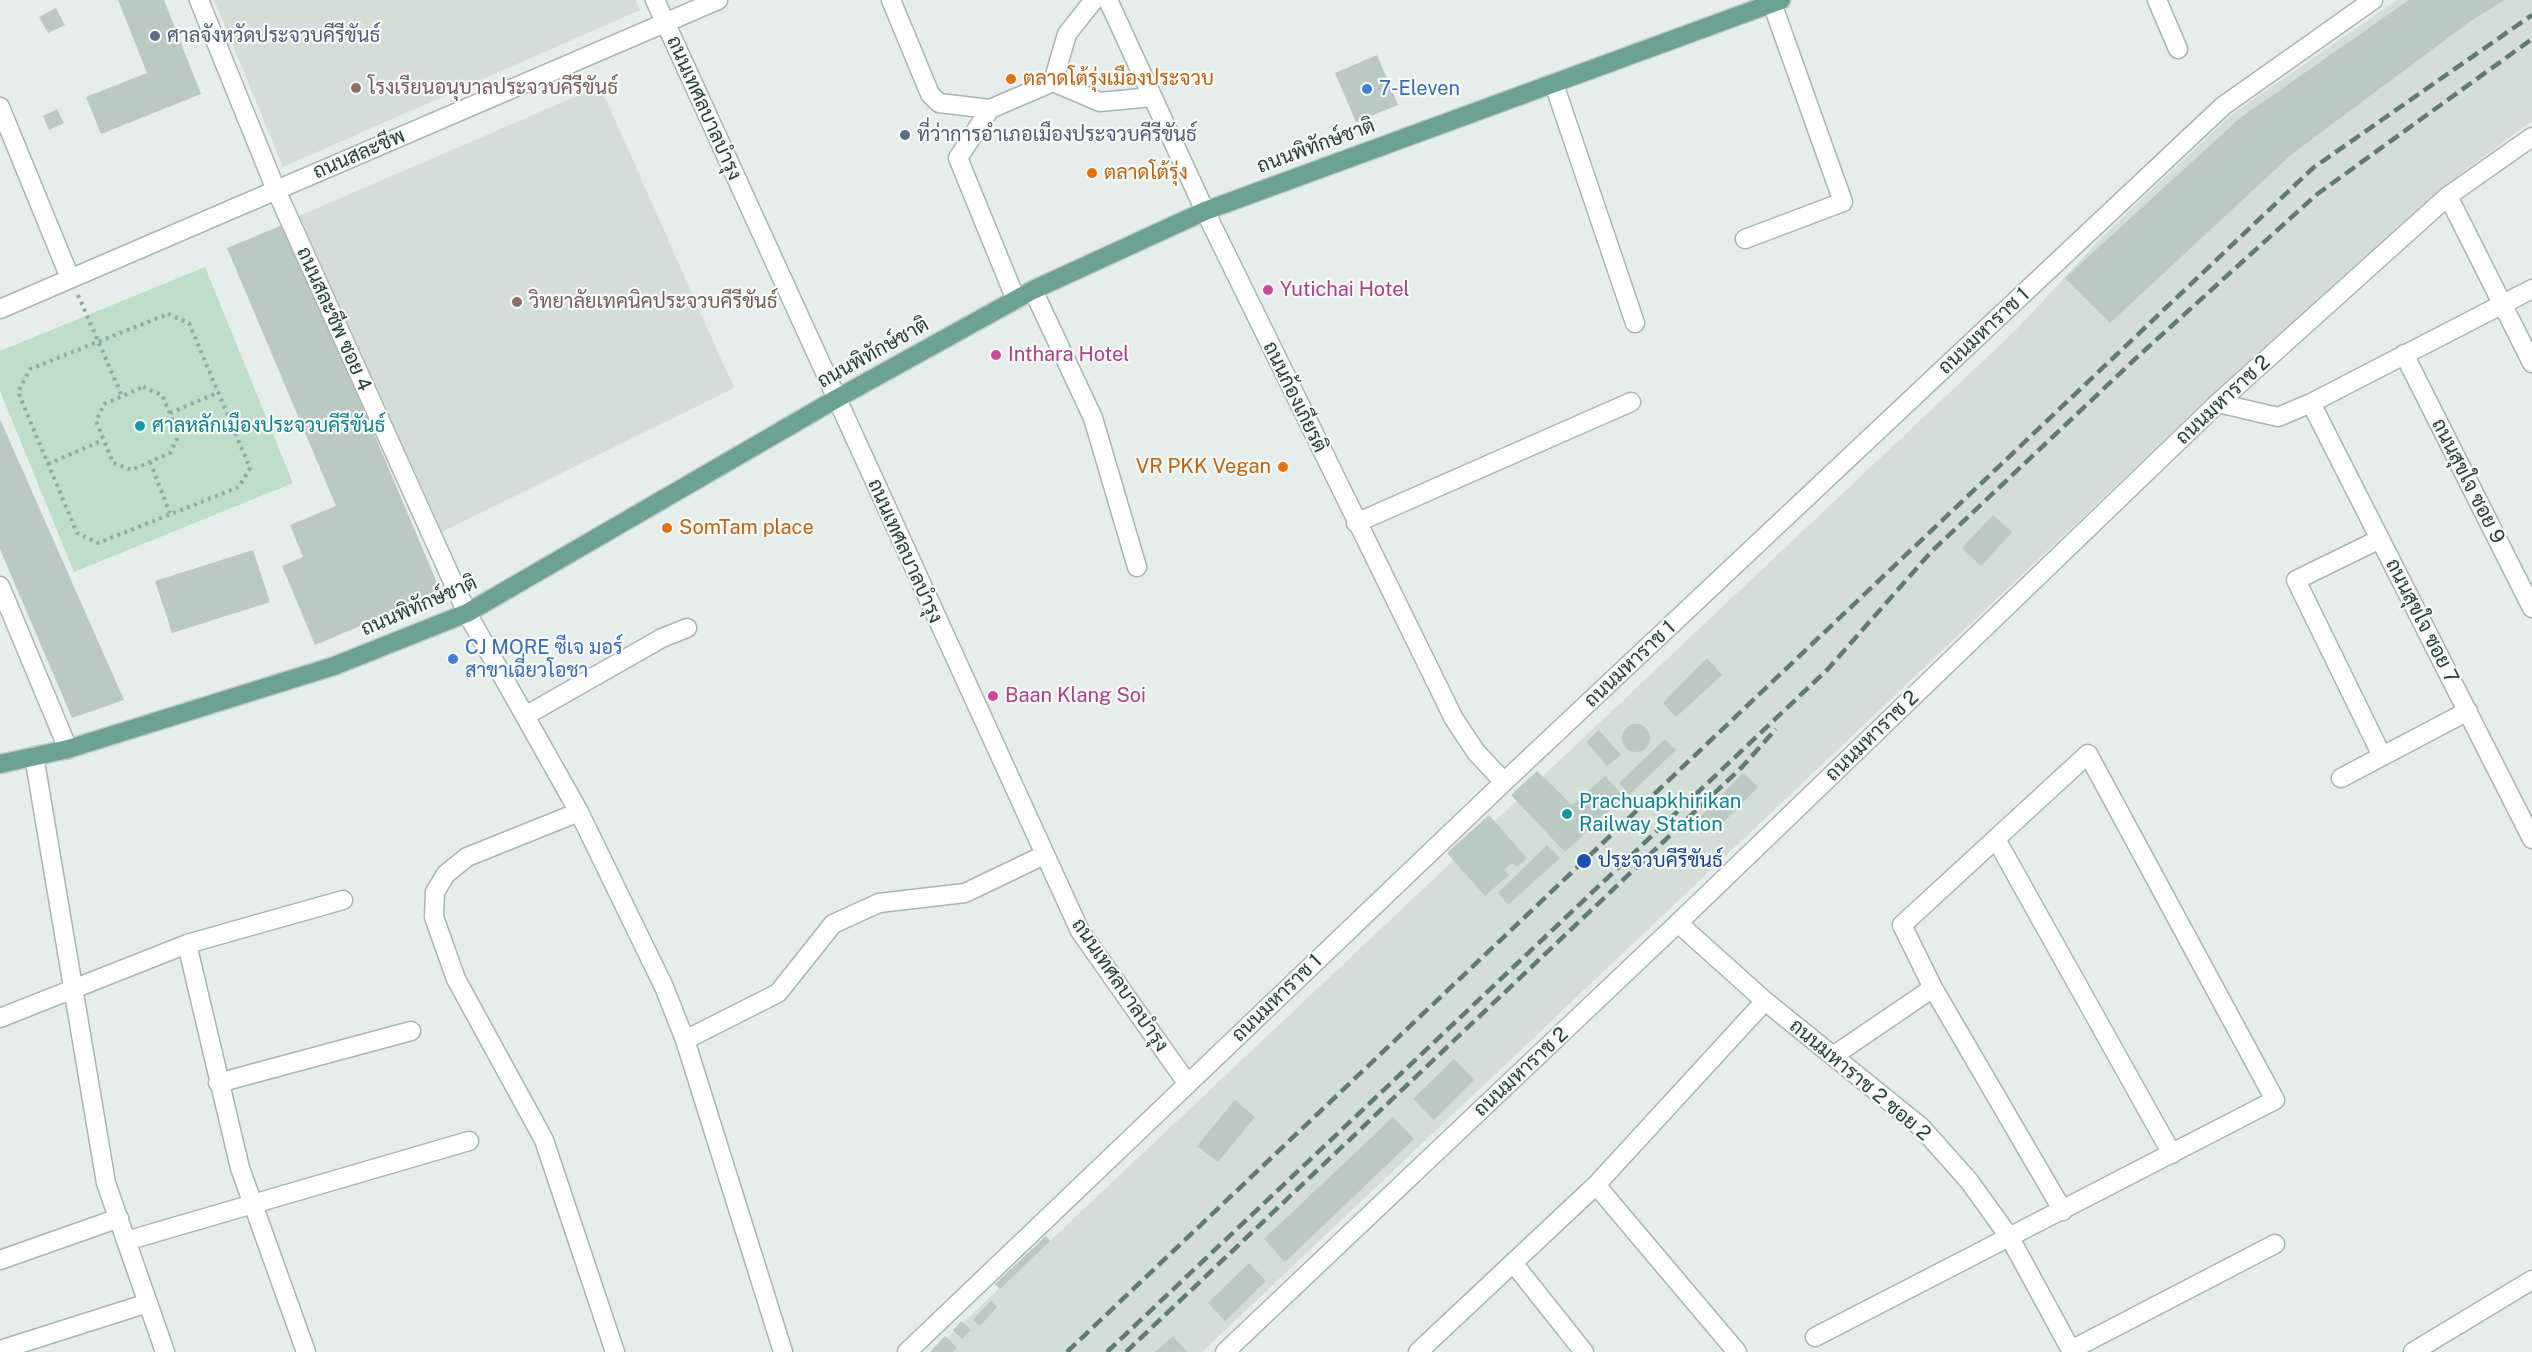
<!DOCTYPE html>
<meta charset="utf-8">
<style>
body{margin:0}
canvas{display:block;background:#e5eeea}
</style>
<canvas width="2532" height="1352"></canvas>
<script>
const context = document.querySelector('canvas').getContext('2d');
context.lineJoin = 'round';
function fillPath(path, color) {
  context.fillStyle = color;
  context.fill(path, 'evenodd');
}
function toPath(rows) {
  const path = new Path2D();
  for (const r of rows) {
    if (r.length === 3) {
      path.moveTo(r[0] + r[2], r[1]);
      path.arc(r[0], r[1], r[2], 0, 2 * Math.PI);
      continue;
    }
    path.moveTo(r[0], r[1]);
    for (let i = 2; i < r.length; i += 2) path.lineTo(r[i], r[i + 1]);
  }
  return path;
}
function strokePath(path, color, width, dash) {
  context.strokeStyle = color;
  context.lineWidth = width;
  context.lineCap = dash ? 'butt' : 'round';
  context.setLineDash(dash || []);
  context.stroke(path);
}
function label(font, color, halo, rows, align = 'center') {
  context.font = font + ' "Public Sans",Sarabun,sans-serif';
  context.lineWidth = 4.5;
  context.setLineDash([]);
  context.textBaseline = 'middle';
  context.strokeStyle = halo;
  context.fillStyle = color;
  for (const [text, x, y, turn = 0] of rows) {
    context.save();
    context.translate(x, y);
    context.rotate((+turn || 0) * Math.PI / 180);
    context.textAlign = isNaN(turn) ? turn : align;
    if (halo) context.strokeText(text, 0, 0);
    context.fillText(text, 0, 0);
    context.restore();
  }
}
fillPath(toPath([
 [214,0,636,0,640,10,283,167],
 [2397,0,2532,0,2532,121,2444,186,2197,409,1202,1352,932,1352,2017,329,2100,239,2231,115],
 [600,86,734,388,442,532,299,216]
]), '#d3ded9');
fillPath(toPath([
 [205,267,293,483,74,572,0,391,0,351]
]), '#bfdec7');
fillPath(toPath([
 [118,0,164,0,201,94,101,134,86,97,147,73],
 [2409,0,2504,0,2468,23,2292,154,2110,323,2065,278,2240,118],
 [56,8,65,25,48,33,39,17],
 [1377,55,1398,105,1356,122,1335,73],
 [57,109,64,123,49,130,43,116],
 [285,224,441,592,315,645,282,566,303,557,290,525,336,506,227,248],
 [0,419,124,700,72,718,0,549],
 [1993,515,2012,532,1981,566,1962,548],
 [253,550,270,602,172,633,155,581],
 [1707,658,1722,675,1676,717,1663,703],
 [1636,738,14],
 [1599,730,1621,755,1607,766,1586,742],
 [1665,739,1676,750,1629,795,1619,783],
 [1537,771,1572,805,1605,776,1624,797,1565,852,1511,795],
 [1743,773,1758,787,1714,832,1700,817],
 [1489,815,1527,858,1517,867,1512,863,1504,870,1509,875,1485,896,1447,853],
 [1547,845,1560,858,1508,905,1498,893],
 [1454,1059,1474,1080,1434,1120,1413,1099],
 [1235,1100,1255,1117,1218,1162,1197,1146],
 [1393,1117,1414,1139,1285,1262,1264,1239],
 [1046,1236,1050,1241,1000,1289,995,1284],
 [1249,1263,1266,1281,1225,1321,1208,1303],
 [991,1301,997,1307,980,1326,973,1320],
 [961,1321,971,1330,962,1339,953,1330],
 [945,1336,957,1348,952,1352,930,1352],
 [1173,1336,1187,1352,1155,1352]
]), '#bbc9c3');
const minor = toPath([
 [199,0,276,190,467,613,579,812,664,987,685,1040,783,1352],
 [655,0,1080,931,1187,1083],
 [891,0,930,94,939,103,990,109,1053,82,1100,102,1152,97],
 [1108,0,1205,211,1454,719,1476,752,1504,782],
 [2157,0,2178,49],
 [1053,82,1067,34,1094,0],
 [1554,84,1635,323],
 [0,107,70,278],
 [990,109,958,158,1016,300],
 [2448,196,2532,363],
 [1745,239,1843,202,1772,3],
 [1033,290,1093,418,1137,567],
 [0,309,718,0],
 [2404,354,2532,608],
 [2218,403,2278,417,2311,403,2532,289],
 [2311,403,2532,839],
 [1356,523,1631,402],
 [2380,539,2296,580,2382,756],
 [0,586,68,749],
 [525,716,662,638,687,628],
 [34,756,106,1183,165,1352],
 [2341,778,2468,711],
 [579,812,467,857,446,874,435,892,434,917,456,979,544,1140,615,1352],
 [1996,839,2172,1154],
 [1678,923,1765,1001,1921,1127,1969,1181,2010,1238,2072,1352],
 [187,944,240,1168,306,1352],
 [0,1018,187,944,343,900],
 [685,1040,778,993,833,924,879,903,965,893,1044,855],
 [1833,1056,1933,988,2063,1211],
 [218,1083,411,1031],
 [1596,1185,1737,1352],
 [126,1241,469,1141],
 [0,1260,119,1218],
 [1514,1264,1584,1352],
 [1815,1337,2275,1100,2088,754,1902,925,1933,988],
 [3,1349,148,1303],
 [2071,1350,2275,1244],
 [907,1352,1504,782,2223,106,2373,0],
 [1225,1352,1678,923,2218,403,2448,196,2532,137],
 [1418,1352,1596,1185,1765,1001],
 [2413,1352,2532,1280]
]);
const major = toPath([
 [0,764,68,749,334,666,467,613,836,399,1033,290,1205,211,1781,0]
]);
strokePath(minor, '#a8b6b1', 21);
strokePath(major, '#c2cac7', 21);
strokePath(toPath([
 [78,295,122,396],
 [168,314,189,323,250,468,239,487,98,543,77,533,18,392,30,369,168,314],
 [143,387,162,395,179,435,170,453,131,470,113,463,96,421,104,404,143,387],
 [170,413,219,392],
 [150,462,170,513],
 [48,464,103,440]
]), '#87b0a3', 4, [3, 4.5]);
strokePath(minor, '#fff', 18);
strokePath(major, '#6ba294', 18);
strokePath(toPath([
 [1067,1352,2313,168,2532,15],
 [1107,1352,1828,669,1932,551,2134,360,2316,195,2532,39],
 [1126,1352,1742,767,1776,729]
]), '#607b73', 4.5, [12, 6]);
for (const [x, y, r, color] of [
 [155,36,6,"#5c6f8a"],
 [1011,79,6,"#e8710a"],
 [356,88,6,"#8d6e63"],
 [1367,89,6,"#3f7fe0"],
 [905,135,6,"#5c6f8a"],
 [1092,173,6,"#e8710a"],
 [1268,290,6,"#d1479c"],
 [517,302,6,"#8d6e63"],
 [996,355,6,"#d1479c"],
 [140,426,6,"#0f9aa8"],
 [1283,467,6,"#e8710a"],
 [667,528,6,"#e8710a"],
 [453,659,6,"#3f7fe0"],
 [993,696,6,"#d1479c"],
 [1567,814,6,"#0f9aa8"],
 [1584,861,8,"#1a4fb4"]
]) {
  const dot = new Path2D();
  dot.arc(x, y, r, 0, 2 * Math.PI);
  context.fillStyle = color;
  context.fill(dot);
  strokePath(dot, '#f6faf8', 2);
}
label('20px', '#4e5e75', '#f6faf8', [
 ["ศาลจังหวัดประจวบคีรีขันธ์",167,36],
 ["ที่ว่าการอำเภอเมืองประจวบคีรีขันธ์",917,135]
], 'left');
label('20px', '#c56008', '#f6faf8', [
 ["ตลาดโต้รุ่งเมืองประจวบ",1023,79],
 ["ตลาดโต้รุ่ง",1104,173],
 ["VR PKK Vegan",1271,467,"right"],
 ["SomTam place",679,528]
], 'left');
label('20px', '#785e54', '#f6faf8', [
 ["โรงเรียนอนุบาลประจวบคีรีขันธ์",368,88],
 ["วิทยาลัยเทคนิคประจวบคีรีขันธ์",529,302]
], 'left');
label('20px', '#366cbe', '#f6faf8', [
 ["7-Eleven",1379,89],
 ["CJ MORE ซีเจ มอร์",465,648],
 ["สาขาเฉี่ยวโอชา",465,671]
], 'left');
label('20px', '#254038', '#f6faf8', [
 ["ถนนเทศลบาลบำรุง",704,108,66],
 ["ถนนพิทักษ์ชาติ",1316,146,-20],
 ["ถนนสละชีพ",359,154,-23],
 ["ถนนสละชีพ ซอย 4",334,319,66],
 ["ถนนมหาราช 1",1984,331,-43],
 ["ถนนพิทักษ์ชาติ",873,353,-29],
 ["ถนนก้องเกียรติ",1295,397,64],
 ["ถนนมหาราช 2",2223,400,-43],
 ["ถนนสุขใจ ซอย 9",2468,481,63],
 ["ถนนเทศลบาลบำรุง",905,551,66],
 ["ถนนพิทักษ์ชาติ",419,606,-23],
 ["ถนนสุขใจ ซอย 7",2422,621,63],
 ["ถนนมหาราช 1",1630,664,-43],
 ["ถนนมหาราช 2",1872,736,-44],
 ["ถนนเทศลบาลบำรุง",1120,985,56],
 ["ถนนมหาราช 1",1277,998,-44],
 ["ถนนมหาราช 2",1521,1072,-43],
 ["ถนนมหาราช 2 ซอย 2",1860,1080,40]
]);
label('20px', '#b23c85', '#f6faf8', [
 ["Yutichai Hotel",1280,290],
 ["Inthara Hotel",1008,355],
 ["Baan Klang Soi",1005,696]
], 'left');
label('20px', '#0d838f', '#f6faf8', [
 ["ศาลหลักเมืองประจวบคีรีขันธ์",152,426],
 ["Prachuapkhirikan",1579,802],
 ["Railway Station",1579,825]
], 'left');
label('20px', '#164399', '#f6faf8', [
 ["ประจวบคีรีขันธ์",1598,861]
], 'left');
</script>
